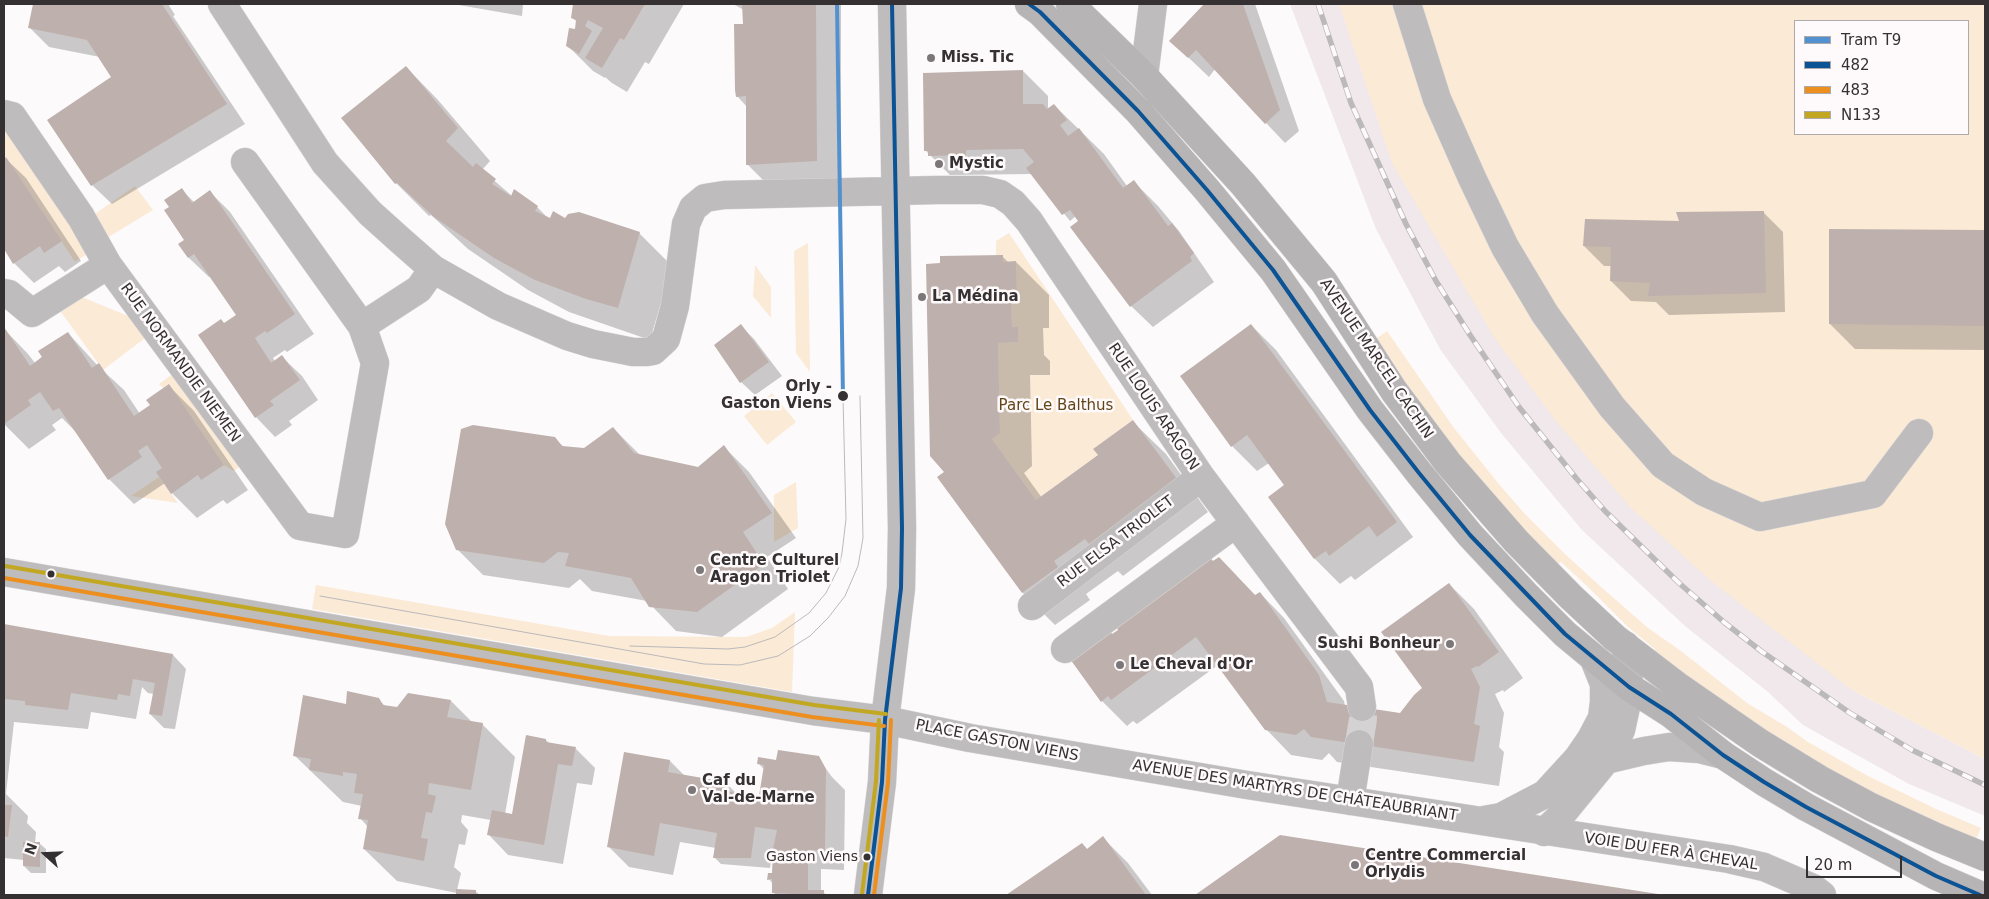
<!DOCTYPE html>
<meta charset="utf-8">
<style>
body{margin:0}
#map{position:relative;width:1989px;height:899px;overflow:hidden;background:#fdfafb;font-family:"DejaVu Sans",sans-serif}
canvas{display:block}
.frame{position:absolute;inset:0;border:5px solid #353031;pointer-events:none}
.legend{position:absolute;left:1794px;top:20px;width:175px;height:115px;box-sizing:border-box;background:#fef9fa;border:1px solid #aea9aa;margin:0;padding:6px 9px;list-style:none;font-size:15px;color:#353031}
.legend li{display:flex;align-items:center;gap:10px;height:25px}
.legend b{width:25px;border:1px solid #aea9aa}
.north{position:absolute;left:20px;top:829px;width:50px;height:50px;-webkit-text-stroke:4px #fef9fa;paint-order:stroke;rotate:290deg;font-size:14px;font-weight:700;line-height:20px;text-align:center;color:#353031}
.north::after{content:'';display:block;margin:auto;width:18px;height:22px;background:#353031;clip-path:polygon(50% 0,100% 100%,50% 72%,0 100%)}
.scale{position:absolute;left:1806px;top:856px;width:96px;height:22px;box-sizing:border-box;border:2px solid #353031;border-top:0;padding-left:6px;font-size:15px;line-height:18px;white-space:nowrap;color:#353031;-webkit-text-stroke:4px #fef9fa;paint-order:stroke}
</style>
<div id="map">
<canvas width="1989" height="899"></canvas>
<div class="frame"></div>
<ul class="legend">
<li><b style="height:6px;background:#5291ce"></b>Tram T9</li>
<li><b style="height:6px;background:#0b5394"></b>482</li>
<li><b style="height:6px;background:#ed8f1e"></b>483</li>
<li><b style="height:6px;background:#c2a822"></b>N133</li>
</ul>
<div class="north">N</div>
<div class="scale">20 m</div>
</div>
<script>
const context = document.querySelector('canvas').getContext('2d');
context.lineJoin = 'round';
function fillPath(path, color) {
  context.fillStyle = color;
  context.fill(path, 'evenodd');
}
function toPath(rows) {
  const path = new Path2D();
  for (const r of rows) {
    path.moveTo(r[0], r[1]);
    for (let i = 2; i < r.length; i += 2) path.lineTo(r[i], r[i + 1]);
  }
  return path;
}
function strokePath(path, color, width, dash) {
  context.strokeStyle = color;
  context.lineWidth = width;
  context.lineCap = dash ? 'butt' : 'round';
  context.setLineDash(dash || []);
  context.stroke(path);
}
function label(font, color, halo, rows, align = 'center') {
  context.font = font + ' "DejaVu Sans",sans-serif';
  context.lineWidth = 5;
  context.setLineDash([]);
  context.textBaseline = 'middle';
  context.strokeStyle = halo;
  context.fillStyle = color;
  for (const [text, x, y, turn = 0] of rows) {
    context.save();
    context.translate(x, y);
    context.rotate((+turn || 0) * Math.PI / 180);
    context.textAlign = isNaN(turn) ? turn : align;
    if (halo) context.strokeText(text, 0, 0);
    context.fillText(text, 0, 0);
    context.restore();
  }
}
fillPath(toPath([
 [1290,4,1369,4,1852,690,1985,759,1985,816,1909,784,1803,725,1768,692,1685,626,1582,530,1501,433,1440,349,1376,229]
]), '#f0e8ea');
fillPath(toPath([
 [1339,4,1985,4,1985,759,1852,690,1711,581,1631,508,1556,421,1494,337,1392,163],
 [1795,21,1968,21,1968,134,1795,134],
 [4,125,92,251,75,262,6,157,4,159],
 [135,186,153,210,107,238,92,216],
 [1009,233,1133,420,1093,449,1098,455,1036,500,992,439,1000,433,998,343,1018,342,1018,327,1012,327,1011,296,1017,295,1016,262,1003,262,1003,255,996,255,996,241],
 [808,243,810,372,796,353,794,251],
 [755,265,771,287,771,318,753,296],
 [82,297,128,316,145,338,103,370,61,312],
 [1387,331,1454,428,1498,483,1524,513,1566,555,1600,586,1648,628,1681,651,1747,703,1787,727,1808,742,1868,776,1936,809,1981,828,1974,844,1853,788,1651,656,1655,649,1628,627,1588,587,1561,562,1553,567,1490,500,1373,341],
 [174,373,238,456,239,467,234,471,224,465,169,385,163,388,159,384],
 [772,393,796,422,767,445,744,416],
 [159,477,178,503,131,496],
 [796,482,798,528,774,542,774,495],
 [316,585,609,636,746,637,772,628,795,612,792,692,312,609]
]), '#fbead6');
fillPath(toPath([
 [34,4,168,4,175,15,173,16,245,124,112,204,92,185,113,77,100,57,49,47,29,27],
 [453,4,523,4,522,16],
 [574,4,684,4,649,64,645,62,627,92,612,83,605,77,605,78,593,71,568,46,576,30,577,22,572,17],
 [733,4,841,4,841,185,772,189,747,164,747,107,737,96,744,25,744,10],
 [1205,4,1255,4,1299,131,1285,143,1215,69,1209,77,1171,41],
 [406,67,438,100,490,161,482,170,512,196,537,207,550,220,566,219,639,233,672,266,650,340,569,312,528,290,468,249,431,215,429,216,396,183],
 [1023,71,1048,96,1048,110,1054,105,1104,154,1127,186,1133,181,1158,206,1179,231,1214,282,1153,327,1131,306,1076,216,1070,221,1032,174,950,175,925,150],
 [6,159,26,178,81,261,65,272,59,266,34,283,14,263,4,247,4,160],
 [182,190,195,203,210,192,230,212,314,334,287,352,285,350,273,358,275,361,282,357,302,376,318,400,289,421,292,425,275,437,256,417,225,324,238,315,211,276,209,277,189,258,180,244,186,240,170,207],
 [1763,212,1783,232,1785,312,1669,315,1656,302,1631,301,1611,281,1612,266,1604,266,1584,246],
 [1831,230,1985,232,1985,350,1855,349,1830,324],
 [1002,256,1009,263,1016,262,1049,295,1049,328,1043,328,1044,355,1050,361,1050,375,1030,375,1032,466,1024,473,1042,498,1099,455,1133,422,1166,454,1208,512,1123,576,1118,571,1086,594,1090,600,1055,625,1023,593,938,478,945,473],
 [740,325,754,339,782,376,755,395,741,382],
 [1251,325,1276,350,1413,537,1355,580,1351,576,1340,584,1315,559,1270,497,1286,486,1269,463,1257,471,1232,446,1182,377],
 [4,329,28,354,35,363,68,333,98,366,124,390,140,414,152,406,169,386,194,411,248,490,227,504,223,500,197,518,172,493,165,483,134,504,109,479,78,434,62,418,52,425,56,430,29,449,4,424],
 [613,428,640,455,698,468,724,447,749,472,796,538,767,557,788,589,722,637,676,631,647,601,592,591,580,579,569,588,483,575,457,549,554,438,564,447,584,450],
 [1449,584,1474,609,1523,678,1504,692,1503,690,1495,694,1504,713,1499,747,1504,752,1499,786,1337,762,1329,753,1322,760,1291,755,1266,729,1218,665,1137,724,1133,721,1127,726,1102,701,1113,635,1256,597,1260,593,1284,618,1344,701,1345,706,1401,715,1424,688],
 [4,625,173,655,186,669,175,729,164,728,150,714,154,694,148,693,142,687,136,719,91,712,88,729,14,722,6,794,28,816,27,823,36,832,35,843,39,843,46,849,46,873,31,873,24,866,24,860,4,858],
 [378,699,386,707,397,709,451,701,472,722,482,724,515,757,505,814,512,815,546,740,550,744,575,748,595,768,592,785,577,783,563,864,508,855,489,835,491,820,462,815,461,822,468,830,465,845,459,844,454,867,461,873,457,890,475,891,480,895,457,895,457,893,397,881,364,849,368,827,360,818,362,806,343,802,294,755,347,706],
 [625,753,670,761,685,776,726,783,737,794,760,797,764,769,758,763,818,758,832,777,845,790,844,870,821,869,821,891,827,895,776,895,773,892,773,884,769,879,773,874,774,857,772,857,770,868,721,864,715,858,716,848,680,842,673,875,629,867,609,847],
 [1281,836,1656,895,1197,895],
 [1103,838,1128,863,1152,895,1008,895,1082,844,1088,850]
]), '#0003');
fillPath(toPath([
 [33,4,162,4,227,104,91,186,47,120,111,77,87,40,28,28],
 [573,4,645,4,624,40,620,38,602,68,585,58,603,28,588,20,585,26,592,31,579,54,566,46,569,28,575,29,576,20,571,18],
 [742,4,816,4,817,161,746,165,746,96,736,97,735,90,734,24,743,24],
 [1204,4,1243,4,1280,110,1265,124,1196,50,1188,58,1169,41],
 [406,66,458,128,446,141,473,167,476,163,496,179,492,184,511,196,514,189,538,206,535,211,550,218,553,211,565,218,568,214,579,212,640,232,618,308,586,299,535,280,494,258,434,217,397,183,395,184,341,118],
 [1023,70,1023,104,1043,104,1047,109,1054,104,1067,120,1060,125,1068,136,1079,128,1123,188,1134,180,1168,226,1172,223,1194,253,1190,257,1192,261,1130,307,1070,227,1078,221,1070,210,1062,215,1026,168,1034,162,1023,149,966,150,966,155,928,156,928,151,924,151,923,73],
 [6,157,62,241,44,253,40,246,13,264,4,249,4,159],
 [182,188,192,203,210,190,295,314,267,333,265,331,255,338,271,363,282,355,300,380,270,401,274,405,255,418,198,335,221,319,224,323,236,315,194,254,188,258,178,244,184,240,164,210,169,207,164,200],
 [1764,211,1766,293,1648,296,1650,283,1610,281,1611,247,1583,246,1585,219,1679,221,1676,212],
 [1829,229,1985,230,1985,326,1829,324],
 [1003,255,1003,262,1016,261,1017,295,1011,296,1012,327,1018,327,1018,342,998,343,1000,433,992,439,1036,500,1098,455,1093,449,1133,420,1177,479,1089,544,1085,539,1054,561,1058,567,1022,593,937,477,944,472,930,456,926,264,940,263,940,256],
 [741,324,769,362,740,383,714,345],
 [1251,324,1397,522,1377,537,1369,526,1329,556,1326,551,1314,559,1268,497,1284,485,1247,435,1231,447,1180,376],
 [4,327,30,366,42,357,38,351,68,332,92,368,99,363,134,416,150,405,146,400,169,384,224,465,201,480,198,475,171,494,156,472,162,468,147,445,138,451,142,457,108,480,59,408,53,411,40,392,28,400,31,405,4,424],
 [473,425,555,437,562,446,584,448,613,427,634,453,698,467,724,445,772,513,743,532,764,564,697,612,649,607,631,578,565,566,569,553,558,552,544,563,456,550,445,524,461,429],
 [1210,557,1213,561,1219,557,1255,595,1260,592,1319,675,1327,702,1400,713,1414,695,1422,688,1381,632,1449,583,1499,652,1478,667,1477,666,1471,669,1480,687,1474,724,1480,726,1474,762,1311,737,1304,729,1296,735,1265,730,1196,637,1111,700,1108,696,1101,702,1070,659,1110,630,1112,634,1118,630,1116,626],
 [4,624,173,654,162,716,149,714,155,683,133,679,130,696,118,694,117,700,71,693,68,710,25,705,25,701,4,699],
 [347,691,379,698,383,705,397,707,408,693,451,700,447,717,483,723,471,790,429,783,428,794,436,796,432,813,426,812,421,838,428,839,424,861,363,849,368,820,358,819,363,794,354,793,357,774,343,772,343,776,309,770,311,759,293,756,303,695,346,704],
 [526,735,546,739,546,742,576,747,572,766,558,764,544,845,487,835,492,810,512,814],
 [778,750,819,756,826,769,825,851,808,850,808,890,824,890,824,895,772,893,772,879,767,880,768,873,772,873,773,849,777,830,755,827,751,858,713,858,717,833,660,823,654,856,607,847,624,752,670,760,668,772,726,782,725,791,759,796,764,765,757,764,758,757,776,760],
 [4,805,12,805,8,837,4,836],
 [1280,835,1658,894,1658,895,1195,895],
 [1103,836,1146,895,1006,895,1082,843,1087,849],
 [23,842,40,842,40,867,23,866],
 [456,889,476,890,476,895,456,895]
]), '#beb0ac');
strokePath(toPath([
 [1359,744,1363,719,1362,707]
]), '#d5d2d3', 28, [28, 14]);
const minor = toPath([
 [222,4,325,163,370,213,400,240,433,269,498,306,567,336,593,344,633,352,647,352,653,351,666,339,675,306,686,224,693,208,705,198,724,195,937,190,983,190,1000,194,1013,203,1029,221,1201,477,1359,687,1362,707],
 [1407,4,1437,99,1472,178,1505,247,1545,314,1612,407,1663,465,1704,492,1760,517,1873,494,1919,433],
 [1144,76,1153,4],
 [4,114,12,116,81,217,108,265],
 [4,293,9,294,32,313,108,265,300,526,345,534,375,363,362,326,245,162],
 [362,326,419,289,433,269],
 [4,572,813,711,885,720,970,738,1247,785,1729,859,1764,867,1813,888,1822,895],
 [1032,606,1201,477],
 [1065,649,1236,523],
 [1606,760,1621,730,1626,707,1629,672,1625,645],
 [1350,801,1359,744],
 [1484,820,1501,817,1545,794,1578,758,1591,739,1602,718,1604,702,1604,684,1594,659],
 [1544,832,1557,820,1606,760,1644,751,1669,747,1699,749,1723,755],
 [868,895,882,782,885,720,901,588,902,528,892,4]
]);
const major = toPath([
 [1029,4,1040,12,1138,111,1207,190,1273,270,1370,410,1419,473,1470,535,1526,595,1565,634,1629,687,1671,714,1723,755,1764,782,1806,807,1936,876,1980,895],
 [1070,4,1144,76,1243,184,1324,282,1394,391,1448,463,1516,541,1571,597,1615,638,1679,687,1760,743,1819,779,1871,807,1936,837,1985,857]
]);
strokePath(minor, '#d8d6d7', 29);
strokePath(major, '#d8d6d7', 29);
strokePath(minor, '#bebcbd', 28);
strokePath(major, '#b6b4b5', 28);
strokePath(toPath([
 [320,596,704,664,740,665,778,656,810,636,828,618,845,596,858,566,863,538,860,396],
 [630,646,728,649,745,647,775,637,809,613,826,593,839,567,842,553,846,519,843,398]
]), '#bcb9ba', 1);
const rail = toPath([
 [1318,4,1351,103,1406,224,1436,281,1470,335,1519,407,1576,478,1605,511,1679,583,1725,623,1761,651,1850,713,1912,750,1985,785]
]);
strokePath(rail, '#bcb9ba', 5.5);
strokePath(rail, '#fef9fa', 4, [11]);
strokePath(toPath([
 [1029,4,1040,12,1138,111,1207,190,1273,270,1370,410,1419,473,1470,535,1565,634,1629,687,1671,714,1723,755,1764,782,1806,807,1936,876,1980,895],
 [868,895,882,782,885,720,901,588,902,528,892,4]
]), '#0b5394', 4);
strokePath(toPath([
 [4,578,812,717,884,726],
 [874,895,888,783,891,720]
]), '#ed8f1e', 4);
strokePath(toPath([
 [5,566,814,705,886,714],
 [862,894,876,781,879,720]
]), '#c2a822', 4);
strokePath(toPath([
 [837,4,843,398]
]), '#5291ce', 4);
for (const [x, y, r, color] of [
 [931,58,5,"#7b7778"],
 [939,164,5,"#7b7778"],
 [922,297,5,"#7b7778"],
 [843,396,6,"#353031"],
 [700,570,5,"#7b7778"],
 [51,574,4.5,"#353031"],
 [1450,644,5,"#7b7778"],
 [1120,665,5,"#7b7778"],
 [692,790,5,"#7b7778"],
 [867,857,4.5,"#353031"],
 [1355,865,5,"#7b7778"]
]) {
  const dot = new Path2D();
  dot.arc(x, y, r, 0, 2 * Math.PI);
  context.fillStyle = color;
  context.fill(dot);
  strokePath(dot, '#fef9fa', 2);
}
label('14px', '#353031', '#fef9fa', [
 ["Gaston Viens",858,857]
], 'right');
label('bold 15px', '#353031', '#fef9fa', [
 ["Miss. Tic",941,58],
 ["Mystic",949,164],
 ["La Médina",932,297],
 ["Centre Culturel",710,561],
 ["Aragon Triolet",710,578],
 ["Sushi Bonheur",1440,644,"right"],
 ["Le Cheval d'Or",1130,665],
 ["Caf du",702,781],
 ["Val-de-Marne",702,798],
 ["Centre Commercial",1365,856],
 ["Orlydis",1365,873]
], 'left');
label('15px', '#353031', '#fef9fa', [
 ["AVENUE MARCEL CACHIN",1376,359,56],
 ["RUE NORMANDIE NIEMEN",180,363,54],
 ["RUE LOUIS ARAGON",1153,407,56],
 ["RUE ELSA TRIOLET",1116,542,-37],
 ["PLACE GASTON VIENS",997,741,11],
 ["AVENUE DES MARTYRS DE CHÂTEAUBRIANT",1295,791,9],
 ["VOIE DU FER À CHEVAL",1671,852,9]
]);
label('bold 15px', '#353031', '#fef9fa', [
 ["Orly -",832,387],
 ["Gaston Viens",832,404]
], 'right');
label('15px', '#624516', '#fef9fa', [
 ["Parc Le Balthus",1056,406]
]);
</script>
